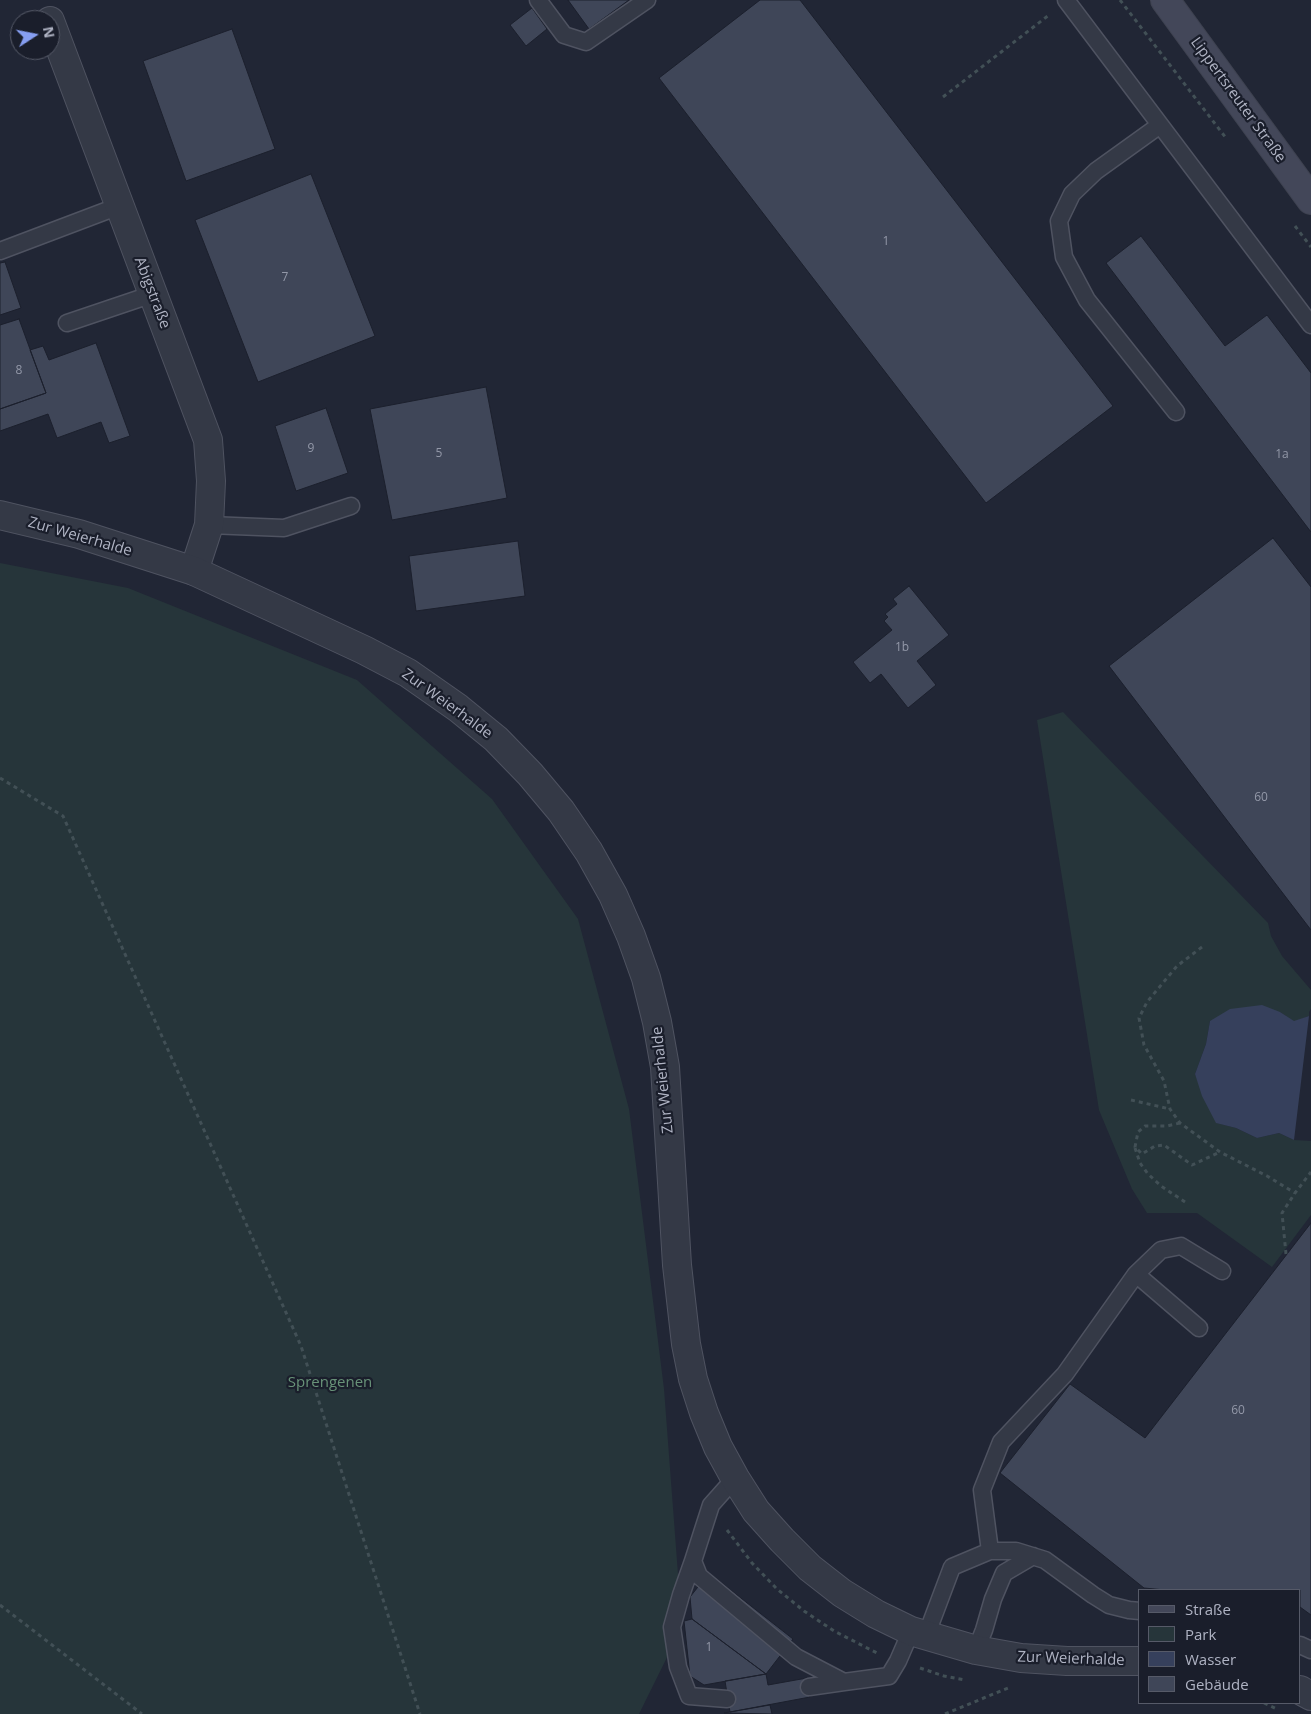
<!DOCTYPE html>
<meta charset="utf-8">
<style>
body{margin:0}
#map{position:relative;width:1311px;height:1714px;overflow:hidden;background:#212635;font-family:"Open Sans",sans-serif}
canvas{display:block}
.legend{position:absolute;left:1138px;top:1589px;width:162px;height:115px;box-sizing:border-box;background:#1a1e2b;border:1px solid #565a68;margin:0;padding:6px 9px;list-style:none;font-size:15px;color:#afb3c3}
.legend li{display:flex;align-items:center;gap:10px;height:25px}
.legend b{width:25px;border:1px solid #565a68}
.north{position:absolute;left:10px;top:10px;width:50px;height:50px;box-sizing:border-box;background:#1a1e2b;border:1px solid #565a68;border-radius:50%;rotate:79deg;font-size:14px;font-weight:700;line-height:20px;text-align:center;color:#afb3c3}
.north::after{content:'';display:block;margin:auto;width:18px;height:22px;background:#869ef1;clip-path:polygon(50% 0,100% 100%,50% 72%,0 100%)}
</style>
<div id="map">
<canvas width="1311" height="1714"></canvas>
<ul class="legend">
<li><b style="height:6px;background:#434759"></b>Straße</li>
<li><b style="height:14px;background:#26353a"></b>Park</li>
<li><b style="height:14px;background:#36405c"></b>Wasser</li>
<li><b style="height:14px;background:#3f4658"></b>Gebäude</li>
</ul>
<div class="north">N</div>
</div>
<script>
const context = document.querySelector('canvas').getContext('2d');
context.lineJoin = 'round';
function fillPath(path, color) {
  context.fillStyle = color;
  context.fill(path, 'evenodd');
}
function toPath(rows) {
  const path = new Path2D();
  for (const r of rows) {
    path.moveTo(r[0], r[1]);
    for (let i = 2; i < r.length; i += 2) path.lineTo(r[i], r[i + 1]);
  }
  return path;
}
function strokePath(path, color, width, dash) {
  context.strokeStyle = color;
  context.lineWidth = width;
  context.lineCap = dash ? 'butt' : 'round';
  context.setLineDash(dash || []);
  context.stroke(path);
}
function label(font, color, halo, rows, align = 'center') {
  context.font = font + ' "Open Sans",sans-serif';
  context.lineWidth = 4.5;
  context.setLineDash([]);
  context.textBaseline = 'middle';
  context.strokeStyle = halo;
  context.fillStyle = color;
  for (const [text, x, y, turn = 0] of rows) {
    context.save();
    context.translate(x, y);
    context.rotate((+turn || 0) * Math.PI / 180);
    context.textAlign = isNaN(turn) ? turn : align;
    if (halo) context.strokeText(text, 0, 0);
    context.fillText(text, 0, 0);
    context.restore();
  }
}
fillPath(toPath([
 [0,563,128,588,357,680,492,799,578,919,629,1109,664,1389,682,1627,639,1714,0,1714],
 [1063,712,1268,923,1271,936,1282,956,1311,990,1311,1009,1309,1012,1309,1016,1294,1022,1280,1012,1210,1021,1206,1044,1195,1074,1217,1123,1236,1128,1257,1138,1279,1133,1294,1140,1311,1141,1311,1215,1272,1267,1197,1213,1147,1213,1132,1189,1099,1110,1037,720]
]), '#26353a');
fillPath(toPath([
 [1262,1005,1280,1012,1294,1021,1309,1016,1294,1140,1279,1133,1257,1138,1236,1128,1216,1123,1202,1096,1195,1074,1206,1044,1210,1021,1230,1009]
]), '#36405c');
const building = toPath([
 [568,0,629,0,589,29,568,0],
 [760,0,800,0,1113,406,986,503,659,78,760,0],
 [532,8,547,29,526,46,510,25,532,8],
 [232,29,275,149,186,181,143,61,232,29],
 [311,174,375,336,258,382,195,220,311,174],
 [1141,236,1225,346,1267,315,1311,373,1311,532,1106,263,1141,236],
 [5,262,21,308,0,315,0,263,5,262],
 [19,319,46,393,0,409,0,325,19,319],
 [96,343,130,436,109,443,101,422,57,438,48,414,0,431,0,409,46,393,30,350,43,346,49,360,96,343],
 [486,387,507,498,392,520,370,409,486,387],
 [326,408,348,473,296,491,275,426,326,408],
 [1273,538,1311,587,1311,930,1109,666,1273,538],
 [518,541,525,596,416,611,409,556,518,541],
 [909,586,949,635,917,661,936,685,908,708,881,674,870,683,853,662,892,630,884,621,888,617,885,614,897,604,893,599,909,586],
 [1311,1223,1311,1615,1300,1607,1300,1590,1165,1590,1144,1588,1000,1473,1070,1384,1145,1438,1311,1223],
 [709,1573,793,1639,766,1674,692,1619,690,1597,709,1573],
 [692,1619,766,1674,704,1685,690,1676,684,1621,692,1619],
 [766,1674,768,1685,807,1678,810,1697,730,1712,725,1681,766,1674],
 [770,1705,772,1714,724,1713,730,1712,770,1705]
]);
fillPath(building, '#3f4658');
strokePath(building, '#1c202d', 1);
const service = toPath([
 [538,0,564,35,586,42,647,0],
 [1066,0,1311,325],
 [1160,125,1096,171,1072,194,1059,221,1064,257,1087,300,1176,412],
 [0,251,119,206],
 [67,323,153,294],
 [209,525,284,528,351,506],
 [1136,1274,1161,1250,1181,1246,1222,1271],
 [735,1478,711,1505,693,1561,699,1576,796,1657,844,1682,889,1676,898,1661,911,1631],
 [990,1551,982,1490,1001,1442,1065,1374,1136,1274,1199,1328],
 [693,1561,681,1595,672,1627,678,1667,689,1696,727,1699],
 [926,1636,952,1567,990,1551,1016,1551,1045,1560,1093,1595,1109,1605,1129,1610,1140,1611],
 [1300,1645,1311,1650],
 [976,1650,984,1630,993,1599,1004,1573,1033,1556],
 [809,1687,844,1682]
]);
const minor = toPath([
 [50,21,208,440,211,481,209,525,194,571]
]);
const tertiary = toPath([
 [0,515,79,534,194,571,364,650,408,673,458,708,496,739,530,774,561,811,589,852,613,895,631,936,646,978,657,1022,665,1067,677,1265,686,1344,693,1379,704,1413,718,1447,735,1478,756,1511,782,1540,810,1568,842,1593,876,1614,911,1631,976,1650,1021,1658,1067,1661,1140,1661],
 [1300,1690,1311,1696]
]);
const secondary = toPath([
 [1165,0,1311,200]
]);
strokePath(service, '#4f5361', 19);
strokePath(minor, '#4f5361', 30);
strokePath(tertiary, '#4f5361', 30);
strokePath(secondary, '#3e4250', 30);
strokePath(toPath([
 [1120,0,1226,138],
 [943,97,1049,15],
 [1295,226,1311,247],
 [0,778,63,816,301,1346,420,1714],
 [1202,947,1177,966,1147,1002,1139,1018,1144,1045,1164,1081,1170,1109,1180,1123,1220,1152,1267,1176,1295,1193],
 [1131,1100,1170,1109],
 [1180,1123,1167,1126,1145,1126,1138,1132,1135,1147,1142,1154,1155,1146,1164,1145,1192,1165,1220,1152],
 [1135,1148,1140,1163,1148,1174,1161,1186,1185,1202],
 [1286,1254,1282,1213,1295,1193,1311,1172],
 [727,1530,752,1563,777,1589,804,1611,834,1631,877,1653],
 [0,1605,142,1714],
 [920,1668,944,1676,965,1680],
 [1264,1703,1277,1709],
 [945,1714,1008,1688]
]), '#425056', 3, [4, 4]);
strokePath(service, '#343946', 16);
strokePath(minor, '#343946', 28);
strokePath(tertiary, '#343946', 28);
strokePath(secondary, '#434759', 28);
label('12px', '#9398a8', null, [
 ["1",886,242],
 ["7",285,278],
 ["8",19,371],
 ["9",311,449],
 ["5",439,454],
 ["1a",1282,455],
 ["1b",902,648],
 ["60",1261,798],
 ["60",1238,1411],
 ["1",709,1648]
]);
label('15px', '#afb3c3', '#1a1e2b', [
 ["Lippertsreuter Straße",1238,100,54],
 ["Abigstraße",152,293,69],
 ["Zur Weierhalde",80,537,16],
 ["Zur Weierhalde",447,704,36],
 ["Zur Weierhalde",663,1080,-96],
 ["Zur Weierhalde",1071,1659,2]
]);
label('15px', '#689278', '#1a1e2b', [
 ["Sprengenen",330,1383]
]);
</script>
